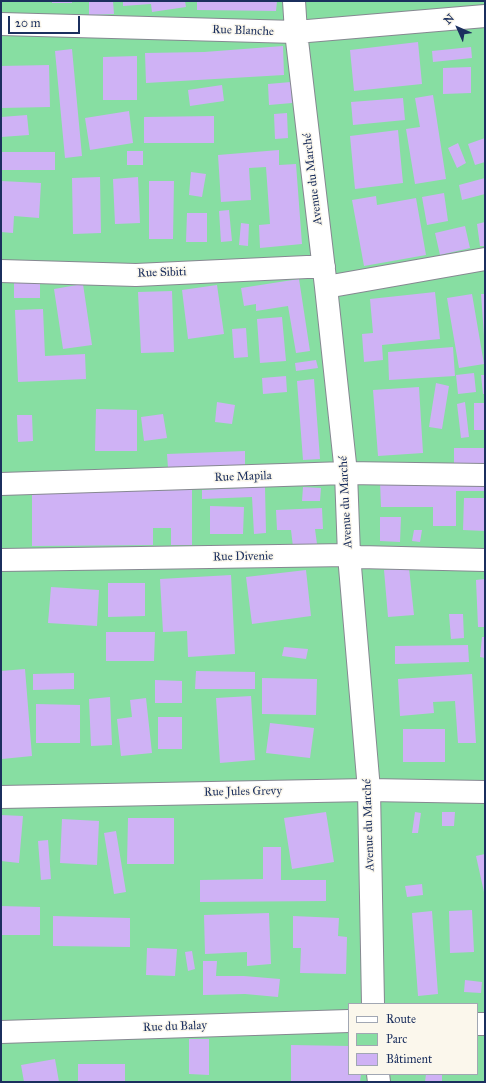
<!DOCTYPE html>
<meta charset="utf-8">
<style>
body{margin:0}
#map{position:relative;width:486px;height:1083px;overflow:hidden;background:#f0e2c4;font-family:"IM FELL Great Primer",serif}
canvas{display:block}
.frame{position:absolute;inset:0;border:2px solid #1b2f5e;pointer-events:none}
.legend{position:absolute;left:348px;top:1003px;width:130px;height:72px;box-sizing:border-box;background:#fbf7ec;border:1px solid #a1a7b3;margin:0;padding:5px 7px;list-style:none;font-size:12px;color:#1b2f5e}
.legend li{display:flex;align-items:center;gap:8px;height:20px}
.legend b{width:20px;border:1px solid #a1a7b3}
.north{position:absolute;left:438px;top:8px;width:40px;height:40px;-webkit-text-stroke:3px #fbf7ec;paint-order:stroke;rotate:315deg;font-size:11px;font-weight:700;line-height:16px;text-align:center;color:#1b2f5e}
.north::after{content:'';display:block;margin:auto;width:14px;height:18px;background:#1b2f5e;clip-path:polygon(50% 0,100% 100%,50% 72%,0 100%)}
.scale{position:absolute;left:8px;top:16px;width:72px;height:18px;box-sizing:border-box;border:2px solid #1b2f5e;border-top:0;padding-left:5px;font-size:12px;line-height:14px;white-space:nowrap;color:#1b2f5e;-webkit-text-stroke:3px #fbf7ec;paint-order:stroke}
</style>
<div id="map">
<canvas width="486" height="1083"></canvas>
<div class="frame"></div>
<ul class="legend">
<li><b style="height:5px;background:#fff"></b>Route</li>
<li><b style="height:11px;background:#87dea2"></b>Parc</li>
<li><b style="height:11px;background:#cfb2f5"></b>Bâtiment</li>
</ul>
<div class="north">N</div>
<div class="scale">20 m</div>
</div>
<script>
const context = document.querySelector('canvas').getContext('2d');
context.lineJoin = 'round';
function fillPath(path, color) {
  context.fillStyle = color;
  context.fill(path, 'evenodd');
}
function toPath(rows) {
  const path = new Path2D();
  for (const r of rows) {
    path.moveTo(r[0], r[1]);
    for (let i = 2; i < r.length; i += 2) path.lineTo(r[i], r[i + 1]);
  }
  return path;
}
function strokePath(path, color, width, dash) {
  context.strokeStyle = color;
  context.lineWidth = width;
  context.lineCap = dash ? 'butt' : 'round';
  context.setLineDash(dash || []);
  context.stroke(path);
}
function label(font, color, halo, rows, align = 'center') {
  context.font = font + ' "IM FELL Great Primer",serif';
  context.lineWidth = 3;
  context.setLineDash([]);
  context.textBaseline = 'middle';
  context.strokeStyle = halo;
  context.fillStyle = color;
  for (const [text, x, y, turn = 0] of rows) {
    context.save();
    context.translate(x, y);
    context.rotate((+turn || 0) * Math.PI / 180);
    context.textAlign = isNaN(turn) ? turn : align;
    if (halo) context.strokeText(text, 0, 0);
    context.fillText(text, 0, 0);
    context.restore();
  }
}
fillPath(toPath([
 [1,1,485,1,485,1082,1,1082],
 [349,1004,477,1004,477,1074,349,1074]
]), '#87dea2');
fillPath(toPath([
 [52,1,72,1,72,3,52,3],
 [89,1,113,1,114,14,89,15],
 [123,1,185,1,186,7,152,12,151,4,123,6],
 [197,1,277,1,276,11,197,10],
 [418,42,422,84,354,91,350,50],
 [283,46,284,75,146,83,145,53,204,52],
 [471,47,472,58,433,62,432,51],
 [72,49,82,156,65,158,55,51],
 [137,56,137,100,103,100,103,57],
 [49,65,50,107,1,108,1,66],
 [471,67,471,93,443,94,443,68],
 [291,82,292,103,269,105,268,84],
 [222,85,224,101,190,106,188,90],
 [433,95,446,179,415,184,406,129,420,127,415,98],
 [403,98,405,120,353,125,351,102],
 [129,111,133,143,90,150,85,118],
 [287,113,288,138,275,139,274,114],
 [27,115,29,135,1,137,1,117],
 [214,116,214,143,144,143,144,117],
 [398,130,403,183,355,189,350,136],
 [485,138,485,162,475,165,468,144],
 [458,143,466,163,457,168,448,148],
 [279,150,279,165,296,164,302,244,260,248,259,225,270,224,266,167,249,168,251,200,221,202,218,155],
 [127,151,143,151,143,165,127,165],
 [1,152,55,152,55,170,1,170],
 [191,172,206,174,202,197,189,195],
 [100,177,101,233,73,234,72,178],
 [138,177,140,223,115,224,113,179],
 [485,178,485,194,462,200,459,185],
 [1,181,41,183,39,218,14,216,13,233,1,232],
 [149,181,174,181,173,239,149,239],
 [444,193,448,221,427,225,422,197],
 [376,196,377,205,416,198,426,255,364,266,352,200],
 [229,210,232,241,221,242,219,211],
 [187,213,207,213,207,242,186,242],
 [485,222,485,246,480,246,477,224],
 [241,223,249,224,248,246,239,245],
 [465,226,470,248,440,255,435,233],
 [299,279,310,351,296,353,288,306,256,311,256,304,244,306,241,288],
 [14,283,40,283,40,298,14,298],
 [83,284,92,345,63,349,54,289],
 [217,285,224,334,188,339,182,290],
 [172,291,174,352,141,353,138,292],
 [435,292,440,339,382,345,383,360,364,362,362,334,373,333,370,299],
 [472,294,484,364,459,368,447,298],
 [481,294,485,294,485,336,484,336],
 [43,309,45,356,85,354,86,379,18,382,15,310],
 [282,317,286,361,260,363,257,319],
 [246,328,248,357,234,358,232,329],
 [453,347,455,376,389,380,388,352],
 [316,360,318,368,296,371,295,363],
 [474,373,476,392,458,394,456,375],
 [481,375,485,375,485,394,483,394],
 [286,376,287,392,263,394,262,378],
 [314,379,320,459,303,460,297,381],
 [436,383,449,386,442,429,429,427],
 [419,387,423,453,378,456,373,390],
 [217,402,235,405,232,424,215,422],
 [465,402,469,437,461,438,457,404],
 [474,403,485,403,485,430,474,430],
 [96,409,137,410,137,451,95,451],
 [163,414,167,438,144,441,141,417],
 [17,415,32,415,33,441,18,442],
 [454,448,485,448,485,465,454,465],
 [245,451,245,465,168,468,167,454],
 [380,481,485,481,485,491,456,491,456,526,433,526,433,507,381,507],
 [265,487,266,533,254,534,252,497,202,499,202,490],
 [303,487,321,488,320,501,302,501],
 [192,490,192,545,171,545,171,528,153,528,153,545,32,546,32,491],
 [464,498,485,498,485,531,463,530],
 [210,506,244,507,243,534,210,534],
 [322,508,323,529,315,529,317,544,293,547,291,530,277,530,276,510],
 [380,517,401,517,400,542,380,541],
 [414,530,422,530,420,542,412,541],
 [409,568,414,615,388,617,384,570],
 [306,570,311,616,252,624,246,577],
 [231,575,235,654,188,657,187,631,163,632,160,579],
 [485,579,485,627,478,627,476,580],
 [108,583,145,583,145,616,108,617],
 [51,587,99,590,97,626,48,623],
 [449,614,463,614,464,638,451,639],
 [106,632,155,632,154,661,106,661],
 [482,637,485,637,485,658,480,657],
 [468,645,469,662,395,664,395,646],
 [284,647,308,649,306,659,282,656],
 [25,669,32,756,2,759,1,742,1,671],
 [196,671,255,672,255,689,195,689],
 [74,673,74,689,33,690,33,674],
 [472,674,476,743,458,743,455,701,433,702,434,713,400,716,398,679],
 [262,678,317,679,316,715,262,714],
 [155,680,182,681,182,703,155,703],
 [251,696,255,760,220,763,216,698],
 [110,697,112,745,91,746,89,699],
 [146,698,152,753,121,756,117,719,132,717,130,700],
 [36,704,80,705,80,743,36,743],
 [158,717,182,717,182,749,158,749],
 [270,723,314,728,310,758,266,753],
 [403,729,445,729,445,762,403,762],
 [326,812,334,862,292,869,284,818],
 [415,812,421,813,418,833,412,833],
 [442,812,455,812,454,826,442,826],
 [1,815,23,816,19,863,1,861],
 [128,818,174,818,174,864,127,864],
 [62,819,99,821,97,865,60,863],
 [116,831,126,892,114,894,104,833],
 [48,840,51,879,41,880,38,841],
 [263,847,281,847,281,880,326,880,326,901,200,902,200,880,263,879],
 [485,854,485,892,484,892,476,856],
 [422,884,423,895,407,897,405,886],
 [1,906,40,907,40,935,1,935],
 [472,910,474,952,450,953,449,911],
 [432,911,438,994,418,996,412,913],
 [269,913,271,964,247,966,247,952,205,954,204,915],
 [53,916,130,918,130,947,53,946],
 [293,916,339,918,338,936,347,937,346,974,300,973,301,948,293,948],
 [147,948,177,949,175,976,146,975],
 [192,951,195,969,188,971,185,952],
 [203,961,217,961,216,976,244,976,280,979,278,997,245,994,203,995],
 [465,980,482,982,481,993,464,992],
 [189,1039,209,1039,209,1075,189,1074],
 [291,1045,349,1046,349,1074,361,1074,360,1082,291,1082],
 [55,1059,59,1082,24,1082,21,1065],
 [78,1064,125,1064,125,1082,78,1082],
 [426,1074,442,1074,442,1082,425,1082]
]), '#cfb2f5');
const street = toPath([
 [294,1,296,32,326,287,346,473,349,555,369,790,373,1004],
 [1,24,296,32,485,16],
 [1,271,136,275,307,267,324,267],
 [326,287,485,259],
 [1,484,346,473,485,475],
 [1,560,349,555,359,557,485,560],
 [1,797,369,790,485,792],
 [477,1024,485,1024],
 [1,1032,349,1021],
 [378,1074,379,1082]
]);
strokePath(street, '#868891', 24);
strokePath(street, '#fff', 22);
label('12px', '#1b2f5e', '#fbf7ec', [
 ["Rue Blanche",243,31,2],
 ["Avenue du Marché",313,179,-97],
 ["Rue Sibiti",162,273,-2],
 ["Rue Mapila",243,477,-2],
 ["Avenue du Marché",346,502,-93],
 ["Rue Divenie",243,557,-1],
 ["Rue Jules Grevy",243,792,-1],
 ["Avenue du Marché",369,825,-92],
 ["Rue du Balay",175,1027,-2]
]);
</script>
